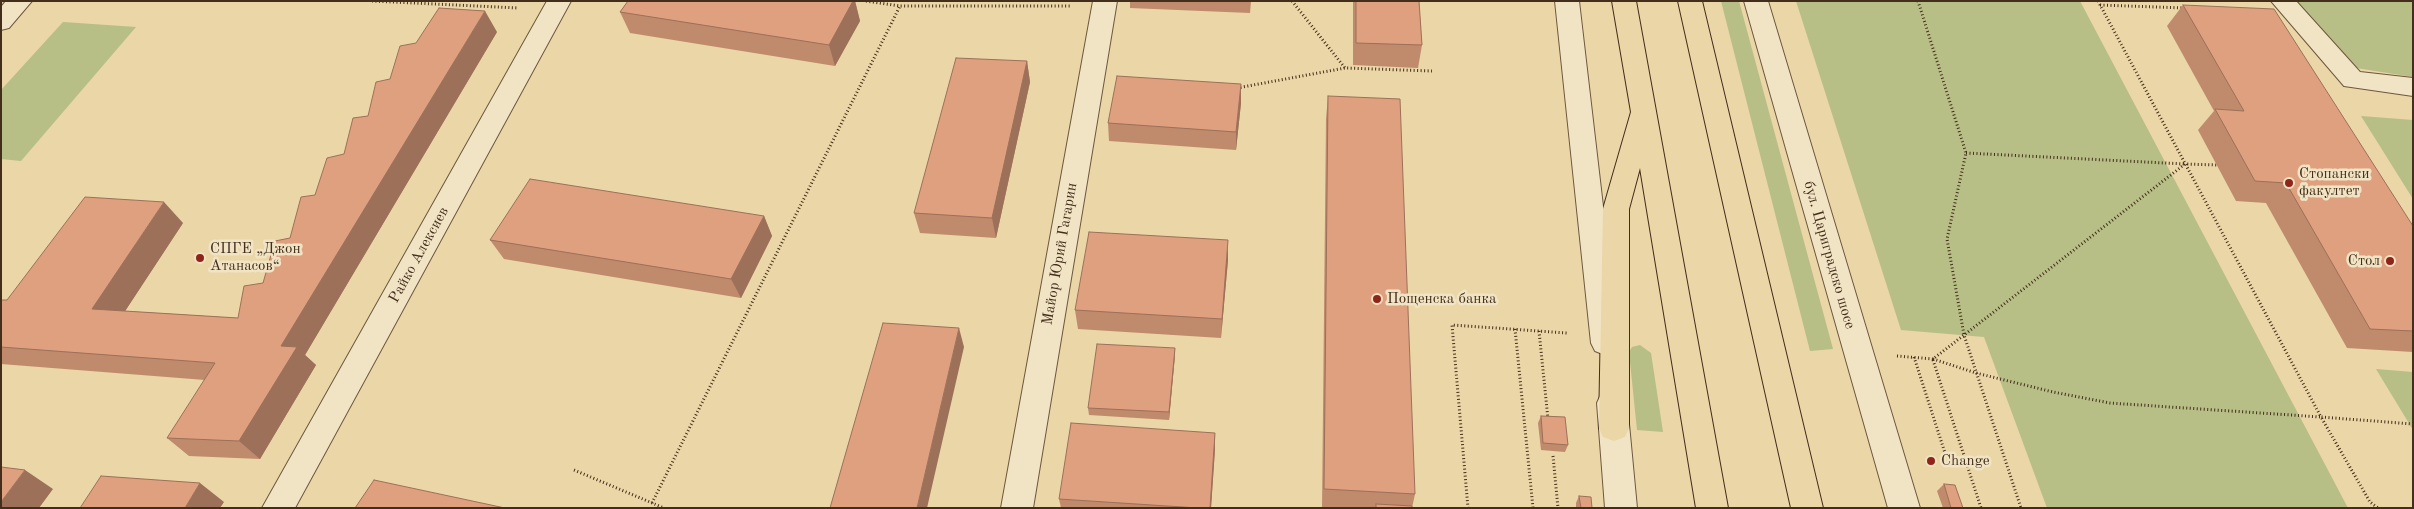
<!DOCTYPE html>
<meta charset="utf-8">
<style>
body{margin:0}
#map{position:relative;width:2414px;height:509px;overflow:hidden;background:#ead6a6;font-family:"Old Standard TT",serif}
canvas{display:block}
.frame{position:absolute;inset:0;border:2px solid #432d1b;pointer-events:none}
</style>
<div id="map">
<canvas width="2414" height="509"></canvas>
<div class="frame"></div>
</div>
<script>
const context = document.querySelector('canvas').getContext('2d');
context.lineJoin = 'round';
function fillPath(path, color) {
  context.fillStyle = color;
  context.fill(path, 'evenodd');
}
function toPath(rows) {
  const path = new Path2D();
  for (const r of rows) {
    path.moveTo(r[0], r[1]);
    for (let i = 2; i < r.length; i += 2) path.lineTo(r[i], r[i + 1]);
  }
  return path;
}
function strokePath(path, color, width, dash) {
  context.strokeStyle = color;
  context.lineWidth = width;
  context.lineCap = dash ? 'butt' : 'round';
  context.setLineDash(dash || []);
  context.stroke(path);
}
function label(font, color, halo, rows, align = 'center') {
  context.font = font + ' "Old Standard TT",serif';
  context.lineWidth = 5;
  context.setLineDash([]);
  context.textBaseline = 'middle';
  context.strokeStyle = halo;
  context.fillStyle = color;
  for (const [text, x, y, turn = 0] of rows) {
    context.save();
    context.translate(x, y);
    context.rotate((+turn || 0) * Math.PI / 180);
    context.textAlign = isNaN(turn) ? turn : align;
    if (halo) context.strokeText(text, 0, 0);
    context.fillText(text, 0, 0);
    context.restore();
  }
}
fillPath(toPath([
 [1721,1,1739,1,1833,349,1810,351],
 [1796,1,2080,1,2348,508,2047,508,1984,337,1901,330],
 [2296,1,2413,1,2413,77,2356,68],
 [63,22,136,27,21,161,1,159,1,90],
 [2361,116,2413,120,2413,199],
 [1640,345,1651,353,1663,432,1637,430,1629,352,1632,347],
 [2376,369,2413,372,2413,430]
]), '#b7be86');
const minor = toPath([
 [6,1,32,1,9,28,1,30,1,7,6,1],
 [547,1,571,1,295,508,262,508,547,1],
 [1093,1,1117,1,1033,508,1001,508,1093,1],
 [1555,1,1579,1,1619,343,1615,351,1605,355,1595,351,1591,343,1555,1],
 [1744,1,1768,1,1920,508,1888,508,1744,1],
 [2271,1,2296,1,2360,72,2413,78,2413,96,2344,86,2271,1],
 [1612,390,1623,394,1627,403,1637,508,1605,508,1597,403,1601,394,1612,390]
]);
const highway = toPath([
 [1612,1,1636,1,1728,508,1696,508,1640,168,1629,209,1629,428,1625,437,1614,441,1603,437,1599,428,1603,209,1631,112,1612,1],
 [1678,1,1702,1,1823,508,1791,508,1678,1]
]);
strokePath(minor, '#6d573e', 2);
strokePath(highway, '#432d1b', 2);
strokePath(toPath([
 [372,1,518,8],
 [866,1,900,6,1070,6],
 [1292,1,1345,68],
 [1918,1,1966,153,1947,239,1964,335,2021,508],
 [2098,1,2321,417,2413,424],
 [2100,5,2184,8],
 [1237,88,1345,68,1432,71],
 [1966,153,2185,164],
 [1515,329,1533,508],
 [1539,331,1548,419],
 [1897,356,1933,359,2185,164,2217,165],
 [1914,357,1945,453],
 [1933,359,1976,373,2053,392,2110,403,2321,417,2370,502,2378,508],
 [1933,360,1981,508],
 [1553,456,1558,508],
 [574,470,664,508],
 [652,503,900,6],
 [1468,508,1452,325,1567,333]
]), '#432d1b', 3, [1, 2.5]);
fillPath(minor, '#f1e4c5');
fillPath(highway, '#ead6a6');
fillPath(toPath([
 [628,1,855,1,860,21,835,66,630,33,620,12],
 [1130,1,1251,1,1250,13,1130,8],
 [1353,1,1419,1,1422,45,1418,68,1353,65],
 [2183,5,2413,226,2413,352,2347,348,2266,203,2236,201,2198,130,2214,111,2167,26],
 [497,32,305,355,316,365,260,459,189,456,167,438,205,380,1,364,1,300,7,300,183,223,125,311,238,318,263,283,290,238,315,195,344,154,368,116],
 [1027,61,1030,82,996,238,920,233,914,213],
 [1241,84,1241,103,1236,150,1109,141,1108,123],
 [1328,96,1415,494,1412,508,1322,508,1326,119],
 [764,216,772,236,741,298,504,259,490,240],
 [1228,260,1221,338,1078,329,1075,310],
 [1175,348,1175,355,1169,420,1089,415,1088,408],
 [1541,416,1568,445,1565,452,1541,450,1538,423],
 [1215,433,1215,449,1211,508,1061,508,1059,499],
 [1944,484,1963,508,1943,508,1937,491],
 [1579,496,1592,508,1576,508,1576,503]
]), '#c08a6d');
fillPath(toPath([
 [853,1,855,1,860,21,835,66,829,45],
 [485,11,497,32,305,355,316,365,260,459,239,441,281,346],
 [1027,61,1030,82,996,238,992,218],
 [1241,84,1241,103,1236,150,1236,132],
 [164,202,183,223,114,328,92,309],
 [764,216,772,236,741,298,731,279],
 [1228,240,1228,260,1221,338,1222,319],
 [959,328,964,347,927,508,917,508],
 [1175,348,1175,355,1169,420,1169,412],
 [1215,433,1215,449,1211,508,1210,508],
 [25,470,53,489,39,508,1,508,1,502],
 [200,483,224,502,220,508,185,508]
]), '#9c7059');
const building = toPath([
 [628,1,853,1,829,45,620,12,628,1],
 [1356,1,1419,1,1422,45,1356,43,1356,1],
 [2183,5,2274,9,2413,226,2413,331,2370,329,2286,183,2255,181,2215,109,2244,111,2183,5],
 [439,8,485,11,281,346,297,347,239,441,167,438,215,363,1,347,1,300,7,300,85,197,164,202,92,309,238,318,244,286,263,283,275,241,290,238,301,197,315,195,327,158,344,154,353,118,368,116,376,82,390,79,400,46,416,43,439,8],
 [956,58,1027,61,992,218,914,213,956,58],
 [1117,76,1241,84,1236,132,1108,123,1117,76],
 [1328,96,1400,99,1415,494,1324,489,1328,96],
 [530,179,764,216,731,279,490,240,530,179],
 [1089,232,1228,240,1222,319,1075,310,1089,232],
 [883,323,959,328,917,508,830,508,883,323],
 [1097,344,1175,348,1169,412,1088,408,1097,344],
 [1541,416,1565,417,1568,445,1543,443,1541,416],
 [1071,423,1215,433,1210,508,1198,508,1059,499,1071,423],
 [1,467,25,470,1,502,1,467],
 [101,476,200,483,185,508,80,508,101,476],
 [374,480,505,508,355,508,374,480],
 [1944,484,1955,485,1963,508,1951,508,1944,484],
 [1579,496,1591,497,1592,508,1581,508,1579,496],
 [1376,504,1412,506,1412,508,1376,508,1376,504]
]);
fillPath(building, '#dfa07f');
strokePath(building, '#9c7059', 1);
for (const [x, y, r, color] of [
 [2289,183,5,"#8f2418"],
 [200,258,5,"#8f2418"],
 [2390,261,5,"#8f2418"],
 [1377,299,5,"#8f2418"],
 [1931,461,5,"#8f2418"]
]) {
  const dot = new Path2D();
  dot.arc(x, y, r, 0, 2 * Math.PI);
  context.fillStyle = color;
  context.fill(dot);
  strokePath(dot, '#f1e4c5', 2);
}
label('15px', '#432d1b', '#f1e4c5', [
 ["Стопански",2299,174],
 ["факултет",2299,191],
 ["СПГЕ „Джон",210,249],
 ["Атанасов“",210,266],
 ["Стол",2380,261,"right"],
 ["Пощенска банка",1387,299],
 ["Change",1941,461]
], 'left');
label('15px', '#432d1b', '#f1e4c5', [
 ["Майор Юрий Гагарин",1060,254,-80],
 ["Райко Алексиев",419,255,-61],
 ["бул. Цариградско шосе",1829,255,74]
]);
</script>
